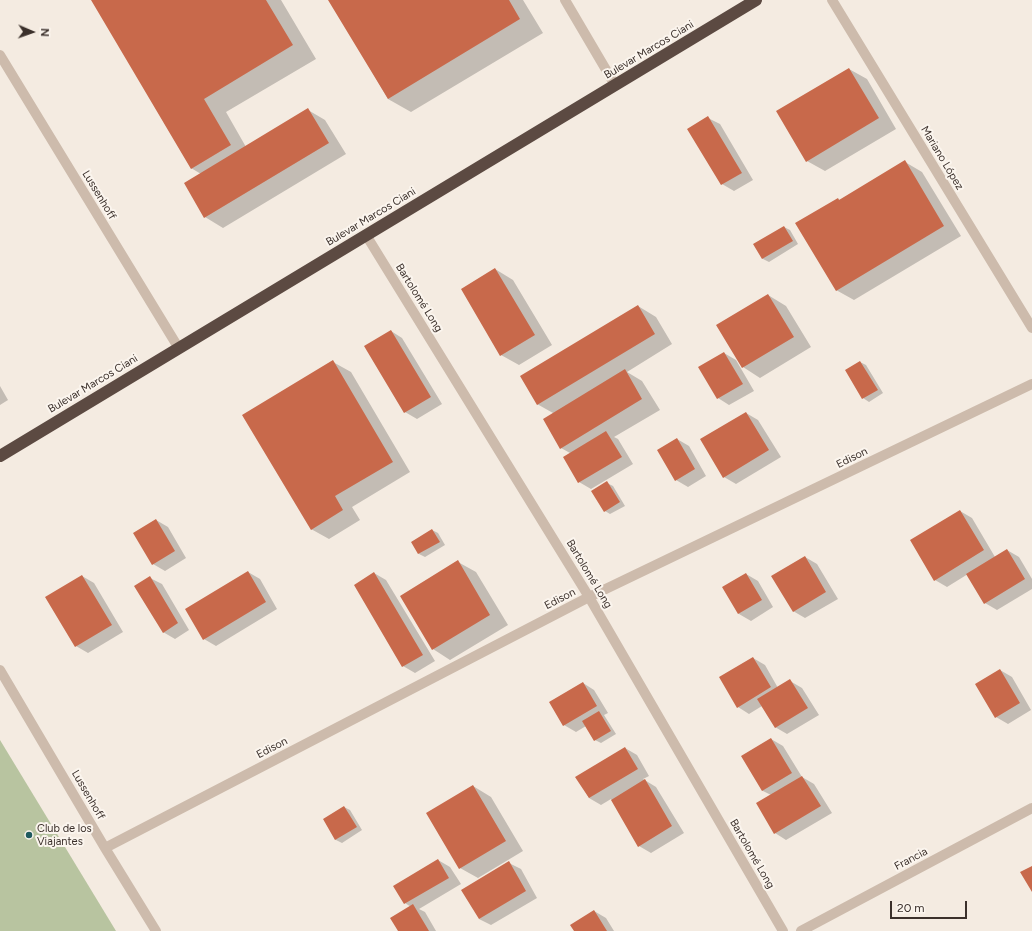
<!DOCTYPE html>
<meta charset="utf-8">
<style>
body{margin:0}
#map{position:relative;width:1032px;height:931px;overflow:hidden;background:#f4ebe1;font-family:Figtree,sans-serif}
canvas{display:block}
.north{position:absolute;left:12px;top:12px;width:40px;height:40px;-webkit-text-stroke:3px #fbf5ee;paint-order:stroke;rotate:92deg;font-size:11px;font-weight:700;line-height:16px;text-align:center;color:#3b302b}
.north::after{content:'';display:block;margin:auto;width:14px;height:18px;background:#3b302b;clip-path:polygon(50% 0,100% 100%,50% 72%,0 100%)}
.scale{position:absolute;left:890px;top:901px;width:77px;height:18px;box-sizing:border-box;border:2px solid #3b302b;border-top:0;padding-left:5px;font-size:12px;line-height:14px;white-space:nowrap;color:#3b302b;-webkit-text-stroke:3px #fbf5ee;paint-order:stroke}
</style>
<div id="map">
<canvas width="1032" height="931"></canvas>
<div class="north">N</div>
<div class="scale">20 m</div>
</div>
<script>
const context = document.querySelector('canvas').getContext('2d');
context.lineJoin = 'round';
function fillPath(path, color) {
  context.fillStyle = color;
  context.fill(path, 'evenodd');
}
function toPath(rows) {
  const path = new Path2D();
  for (const r of rows) {
    path.moveTo(r[0], r[1]);
    for (let i = 2; i < r.length; i += 2) path.lineTo(r[i], r[i + 1]);
  }
  return path;
}
function strokePath(path, color, width, dash) {
  context.strokeStyle = color;
  context.lineWidth = width;
  context.lineCap = dash ? 'butt' : 'round';
  context.setLineDash(dash || []);
  context.stroke(path);
}
function label(font, color, halo, rows, align = 'center') {
  context.font = font + ' Figtree,sans-serif';
  context.lineWidth = 4;
  context.setLineDash([]);
  context.textBaseline = 'middle';
  context.strokeStyle = halo;
  context.fillStyle = color;
  for (const [text, x, y, turn = 0] of rows) {
    context.save();
    context.translate(x, y);
    context.rotate((+turn || 0) * Math.PI / 180);
    context.textAlign = isNaN(turn) ? turn : align;
    if (halo) context.strokeText(text, 0, 0);
    context.fillText(text, 0, 0);
    context.restore();
  }
}
fillPath(toPath([
 [0,740,116,931,0,931]
]), '#b8c4a0');
fillPath(toPath([
 [92,0,281,0,316,59,226,112,246,147,308,110,325,120,346,154,223,228,205,217,201,174,191,168],
 [330,0,523,0,543,33,411,112,388,99],
 [849,69,867,79,896,129,825,171,807,161],
 [708,118,720,124,753,180,734,191,722,184],
 [905,162,922,172,961,236,854,300,836,290,838,199,840,200],
 [784,227,790,230,798,244,769,262,763,259,754,244],
 [495,269,513,280,552,345,519,365,501,355],
 [768,295,786,306,811,347,760,378,743,367],
 [638,306,656,317,672,344,627,372,642,381,660,410,614,437,618,439,633,464,591,489,579,482,570,453,561,448,553,413,537,404],
 [391,331,402,338,442,404,417,419,405,412],
 [724,353,736,360,754,391,729,405,718,398],
 [333,362,351,372,410,472,352,507,360,520,329,539,311,529],
 [860,362,866,365,883,393,869,402,863,398,846,370],
 [0,386,8,400,0,405],
 [746,413,758,420,781,457,736,484,724,477],
 [677,439,689,446,706,476,688,487,676,480],
 [607,483,613,486,625,506,610,514,605,511],
 [960,511,972,518,995,557,1007,550,1019,557,1032,579,1032,589,997,610,985,603,968,574,947,587,935,580],
 [156,520,168,527,186,558,165,571,153,564],
 [432,530,438,533,445,545,425,557,419,554,412,542],
 [805,557,817,564,838,599,805,618,793,611],
 [458,562,476,572,508,625,450,660,433,649],
 [248,572,260,579,277,609,216,646,204,639],
 [374,573,386,580,435,661,415,673,403,666],
 [746,574,758,581,773,607,751,621,739,614,724,587],
 [82,576,94,583,123,632,88,653,76,646],
 [150,578,162,584,189,630,175,639,163,632],
 [753,658,765,665,778,688,790,681,802,688,819,715,787,734,775,727,762,706,749,714,738,707],
 [1000,670,1012,677,1031,710,1008,724,996,717],
 [583,683,594,690,608,713,604,715,616,734,601,743,595,740,586,726,576,732,564,725],
 [771,739,783,746,802,777,814,784,832,813,786,840,775,833,771,795,763,791,742,756],
 [625,748,637,755,649,776,643,779,656,787,684,833,651,853,639,846,611,799,601,805,589,798,577,777],
 [473,786,491,797,523,851,478,878,460,868],
 [344,807,350,810,362,830,342,843,336,840,324,820],
 [438,860,450,867,461,884,419,909,425,912,436,931,399,931,411,907,405,903,395,886],
 [509,863,521,869,537,898,491,925,479,919],
 [594,911,606,918,614,931,575,931]
]), '#0003');
fillPath(toPath([
 [91,0,266,0,293,45,204,99,231,145,191,169],
 [328,0,509,0,520,19,388,99],
 [849,68,879,118,806,162,776,111],
 [308,108,329,143,204,218,184,183],
 [708,116,742,173,721,185,687,129],
 [905,160,944,226,836,291,795,223,838,198,839,200],
 [784,226,793,241,762,259,753,244],
 [495,268,535,335,500,356,461,289],
 [768,294,794,337,742,368,716,325],
 [638,305,655,334,537,405,520,376],
 [391,330,431,397,404,413,364,346],
 [724,352,743,384,717,399,698,367],
 [333,360,393,462,335,496,343,510,311,530,242,415],
 [860,361,878,390,862,399,845,370],
 [625,369,642,399,560,449,543,419],
 [746,412,769,450,723,478,700,439],
 [606,431,622,457,578,483,563,457],
 [677,438,695,469,675,481,657,450],
 [607,481,620,502,604,512,591,491],
 [960,510,984,550,934,581,910,540],
 [156,519,175,551,152,565,133,533],
 [432,529,440,542,418,554,411,542],
 [1007,549,1025,579,984,604,966,574],
 [805,556,826,592,793,612,771,576],
 [458,560,490,615,432,650,400,596],
 [248,571,266,602,203,640,185,609],
 [374,572,423,655,402,667,354,585],
 [746,573,762,600,738,614,722,587],
 [82,575,112,625,75,647,45,597],
 [150,576,178,623,163,633,134,586],
 [753,657,771,687,737,708,719,677],
 [1000,669,1020,703,995,718,975,684],
 [790,679,808,708,775,728,757,699],
 [583,682,597,706,563,726,549,702],
 [599,711,611,731,594,741,582,721],
 [771,738,792,773,762,791,741,756],
 [625,747,638,769,589,798,575,777],
 [802,776,821,806,774,834,756,803],
 [645,779,672,826,638,847,611,800],
 [473,785,506,841,459,869,426,813],
 [344,806,357,827,335,840,323,819],
 [438,859,449,878,404,904,393,886],
 [509,861,526,891,479,919,461,890],
 [1032,866,1032,892,1020,872],
 [413,904,429,931,398,931,390,918],
 [594,910,607,931,574,931,570,925]
]), '#c8694b');
strokePath(toPath([
 [565,0,615,85],
 [832,0,1032,328],
 [0,55,178,347],
 [366,235,589,597,783,931],
 [0,670,105,848,156,931],
 [105,848,589,597,1032,384],
 [801,931,1032,808]
]), '#cdbbac', 10);
strokePath(toPath([
 [0,456,756,0]
]), '#5c4a42', 12);
for (const [x, y, r, color] of [
 [29,835,4,"#1f5a5e"]
]) {
  const dot = new Path2D();
  dot.arc(x, y, r, 0, 2 * Math.PI);
  context.fillStyle = color;
  context.fill(dot);
  strokePath(dot, '#fbf5ee', 1.5);
}
label('11px', '#3b302b', '#fbf5ee', [
 ["Bulevar Marcos Ciani",649,50,-31],
 ["Mariano López",942,158,59],
 ["Lussenhoff",99,195,59],
 ["Bulevar Marcos Ciani",371,217,-31],
 ["Bartolomé Long",419,298,58],
 ["Bulevar Marcos Ciani",93,384,-31],
 ["Edison",852,458,-26],
 ["Bartolomé Long",589,574,59],
 ["Edison",560,599,-27],
 ["Edison",272,748,-27],
 ["Lussenhoff",88,795,60],
 ["Bartolomé Long",752,854,60],
 ["Francia",911,859,-28]
]);
label('11px', '#3b302b', '#fbf5ee', [
 ["Club de los",37,829],
 ["Viajantes",37,842]
], 'left');
</script>
